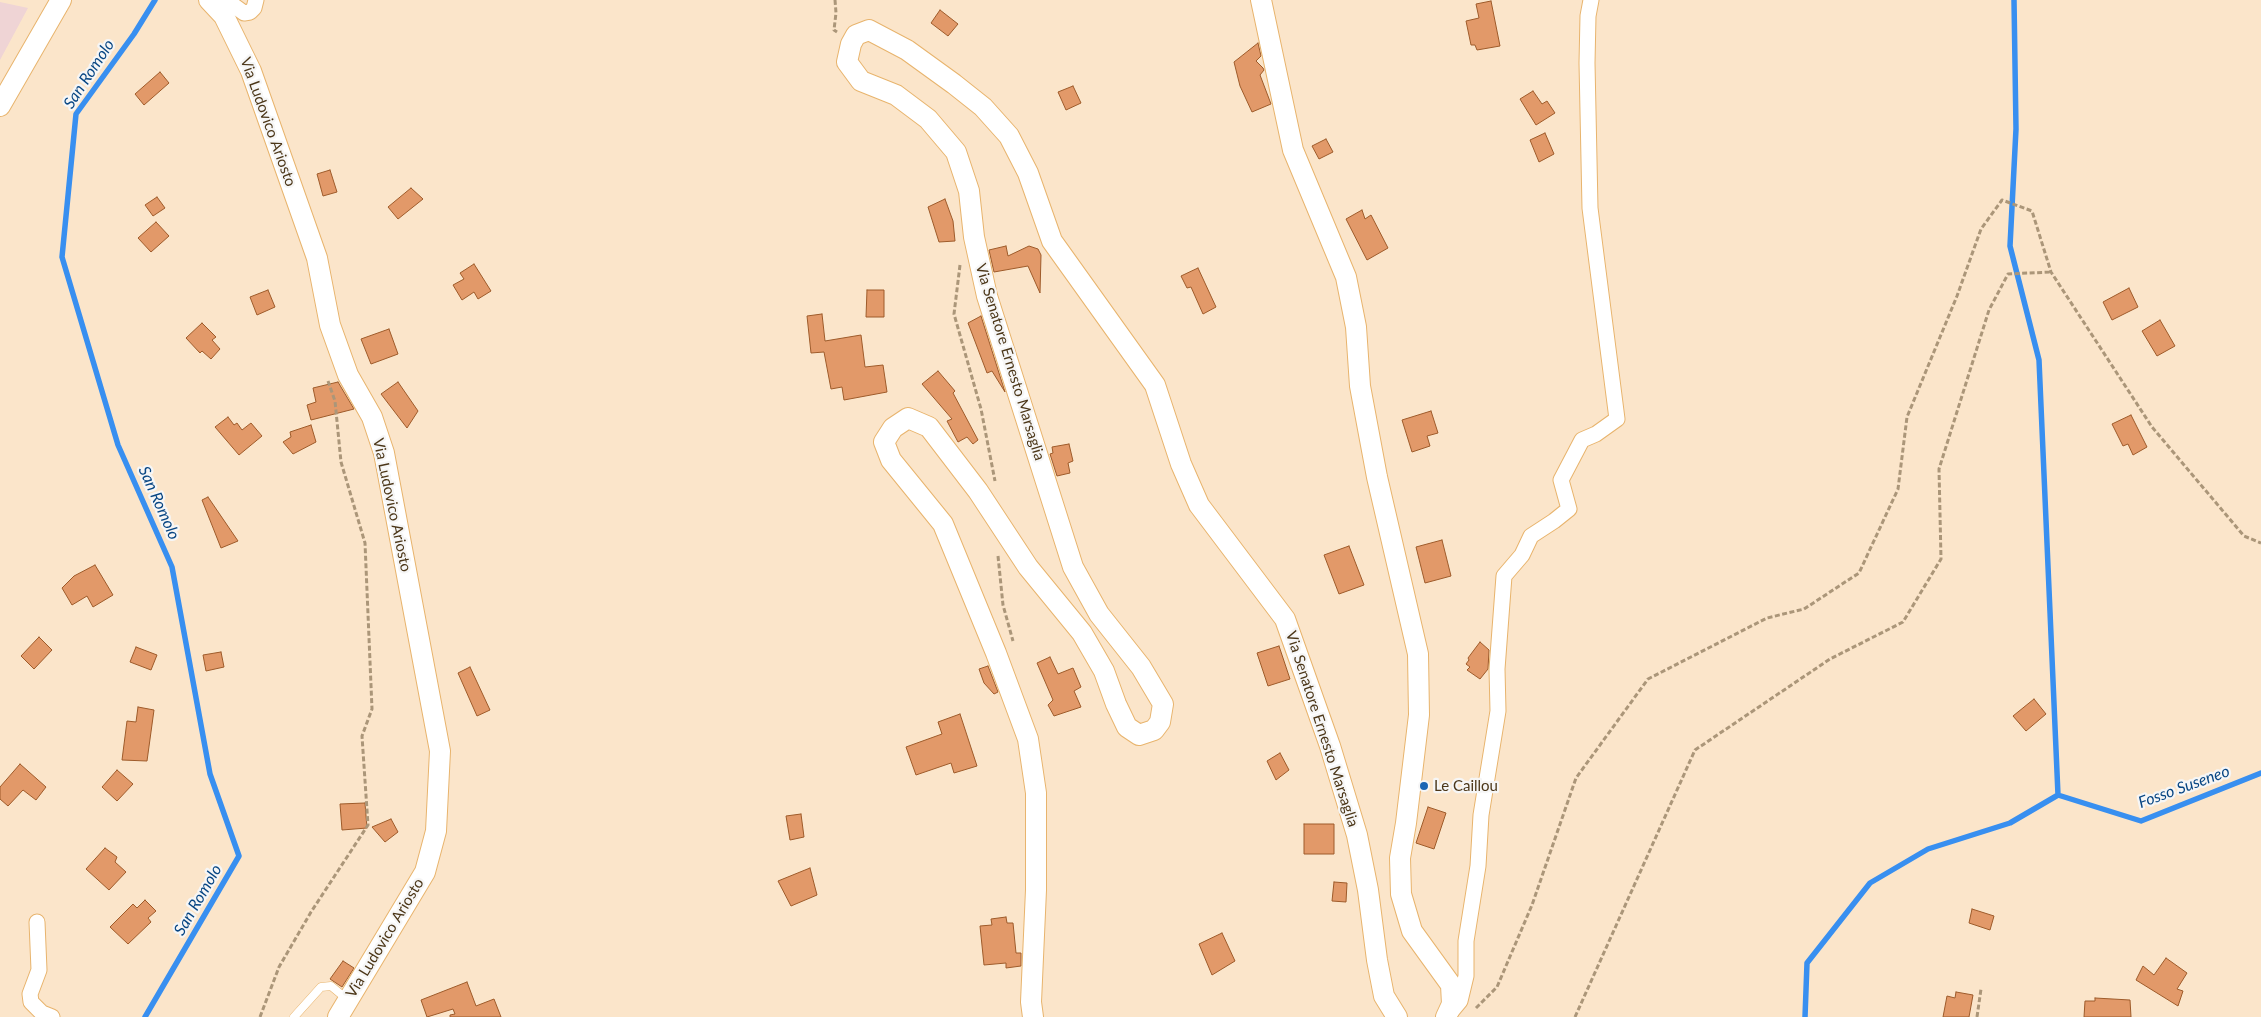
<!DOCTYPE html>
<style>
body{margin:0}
canvas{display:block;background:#fbe5ca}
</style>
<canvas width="2261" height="1017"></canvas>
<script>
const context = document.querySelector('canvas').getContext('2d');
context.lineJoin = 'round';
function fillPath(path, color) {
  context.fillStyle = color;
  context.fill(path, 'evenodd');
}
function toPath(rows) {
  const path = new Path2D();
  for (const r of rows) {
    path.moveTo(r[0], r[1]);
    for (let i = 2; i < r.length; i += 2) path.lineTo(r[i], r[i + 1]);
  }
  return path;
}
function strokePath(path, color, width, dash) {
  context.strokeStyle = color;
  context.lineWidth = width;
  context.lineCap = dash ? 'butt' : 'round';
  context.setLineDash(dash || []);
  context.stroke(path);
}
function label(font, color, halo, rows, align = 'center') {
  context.font = font + ' Lato,sans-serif';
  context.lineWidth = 4.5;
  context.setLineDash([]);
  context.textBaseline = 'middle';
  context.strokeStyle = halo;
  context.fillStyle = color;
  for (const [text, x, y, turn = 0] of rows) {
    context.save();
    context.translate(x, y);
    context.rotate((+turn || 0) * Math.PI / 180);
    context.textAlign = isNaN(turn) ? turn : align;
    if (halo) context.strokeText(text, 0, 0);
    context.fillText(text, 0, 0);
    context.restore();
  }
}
fillPath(toPath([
 [0,2,28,8,0,60]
]), '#efd4d5');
strokePath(toPath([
 [2014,0,2016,129,2010,246,2039,360,2058,795],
 [2058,795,2141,821,2261,773],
 [145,1017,239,856,210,774,172,567,118,445,62,257,76,114,134,34,155,0],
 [1805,1017,1807,963,1870,883,1928,849,2010,823,2058,795]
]), '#388ff0', 5.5);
const building = toPath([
 [1491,1,1500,46,1477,50,1475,45,1471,45,1466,21,1479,18,1476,4,1491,1],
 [940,10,958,24,948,36,931,23,940,10],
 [1258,43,1261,56,1256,61,1263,68,1264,70,1260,75,1271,104,1252,112,1240,86,1234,62,1258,43],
 [160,72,169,83,144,105,135,94,160,72],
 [1073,86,1081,103,1066,110,1058,92,1073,86],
 [1533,91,1542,104,1547,101,1555,113,1536,125,1520,99,1533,91],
 [1545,133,1554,154,1539,162,1530,140,1545,133],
 [1326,139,1333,152,1319,159,1312,146,1326,139],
 [330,170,337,192,323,196,317,174,330,170],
 [411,188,423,199,398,219,388,207,411,188],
 [157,197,165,208,153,216,145,205,157,197],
 [945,199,953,221,955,241,939,242,928,207,945,199],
 [1362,210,1365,219,1371,215,1388,248,1367,260,1346,219,1362,210],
 [156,222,169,236,151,252,138,238,156,222],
 [1006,246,1008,256,1029,246,1038,249,1041,255,1040,293,1028,266,994,272,989,250,1006,246],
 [474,264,491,291,478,299,474,292,462,300,453,285,464,279,460,273,474,264],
 [1198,268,1216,307,1203,314,1191,287,1187,288,1181,276,1198,268],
 [2129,288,2138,307,2112,320,2103,302,2129,288],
 [268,290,275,307,257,315,250,297,268,290],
 [867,290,884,290,884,317,866,317,867,290],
 [822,314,825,341,861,335,865,367,883,365,887,392,844,400,842,387,831,389,824,352,811,353,807,316,822,314],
 [981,316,1005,392,992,371,987,373,968,323,981,316],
 [2160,320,2175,346,2157,356,2142,331,2160,320],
 [202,323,216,337,212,340,220,349,211,359,202,351,200,353,186,338,202,323],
 [389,329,398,354,371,364,361,339,389,329],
 [938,371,955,391,953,393,978,440,973,444,967,437,958,442,947,421,952,419,922,384,938,371],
 [338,382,354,409,311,420,307,405,316,402,313,388,338,382],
 [398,382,418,411,407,428,381,394,398,382],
 [1431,411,1438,433,1427,436,1430,446,1412,452,1402,420,1431,411],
 [2131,415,2147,447,2133,455,2128,444,2123,446,2112,424,2131,415],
 [228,417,234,425,237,423,242,430,251,423,262,436,239,455,215,427,228,417],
 [311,425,316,442,293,454,283,442,291,437,290,432,311,425],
 [1069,444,1073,461,1068,463,1070,473,1057,476,1050,454,1053,453,1052,447,1069,444],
 [208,497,238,541,221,548,202,500,208,497],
 [1442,540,1451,576,1425,583,1416,547,1442,540],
 [1349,546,1364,585,1339,594,1324,555,1349,546],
 [95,565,113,595,93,607,87,596,72,605,62,588,74,576,95,565],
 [39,637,52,650,34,669,21,656,39,637],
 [1480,642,1489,650,1488,669,1480,679,1467,670,1470,667,1466,664,1469,660,1468,658,1480,642],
 [1279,646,1290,679,1268,686,1257,653,1279,646],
 [136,647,157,655,151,670,130,662,136,647],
 [221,652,224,667,206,671,203,655,221,652],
 [1050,657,1058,674,1073,668,1081,687,1074,691,1081,707,1054,716,1048,705,1053,700,1037,663,1050,657],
 [988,666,998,692,994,694,984,683,979,669,988,666],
 [470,667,490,710,477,716,458,673,470,667],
 [2034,699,2046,714,2026,731,2013,716,2034,699],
 [138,707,154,710,147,761,122,760,127,721,136,722,138,707],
 [960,714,977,766,954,773,951,763,916,775,906,747,942,734,938,722,960,714],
 [1280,753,1289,770,1276,780,1267,761,1280,753],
 [20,764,46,787,36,800,23,790,8,806,0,799,0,787,20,764],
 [117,770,133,784,117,801,102,787,117,770],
 [365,803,367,828,342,830,340,804,365,803],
 [1428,807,1446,813,1434,849,1416,843,1428,807],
 [801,814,804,837,790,840,786,816,801,814],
 [391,819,398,832,385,842,372,827,391,819],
 [1304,824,1334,824,1334,854,1304,854,1304,824],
 [105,848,117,857,115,862,126,872,109,890,86,869,105,848],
 [810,868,817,895,791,906,778,881,810,868],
 [1334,882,1347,883,1346,902,1332,901,1334,882],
 [145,900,156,911,148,918,151,922,128,944,110,927,133,904,137,908,145,900],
 [1972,909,1994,916,1990,930,1969,923,1972,909],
 [1006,917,1007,923,1013,923,1016,953,1021,953,1021,966,1006,968,1006,963,984,965,980,926,992,925,991,919,1006,917],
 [1222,933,1235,961,1212,975,1199,944,1222,933],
 [2166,958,2187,973,2177,989,2183,991,2178,1006,2136,980,2143,966,2154,975,2166,958],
 [343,961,354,968,342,987,330,979,343,961],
 [467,982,476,1006,494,999,501,1017,450,1017,450,1015,455,1014,453,1009,427,1017,421,1000,467,982],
 [1956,992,1973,995,1969,1017,1943,1017,1947,996,1955,998,1956,992],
 [2095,998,2130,1000,2131,1017,2084,1017,2085,1001,2095,1001,2095,998]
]);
fillPath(building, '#e29969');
strokePath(building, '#9e5b2a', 1);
const lane = toPath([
 [294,1017,321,987,331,986,348,1000]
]);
const street = toPath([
 [226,0,244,13,250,12,254,8,256,0],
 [37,922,39,970,30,994,31,1002,42,1013,52,1017],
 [1450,1013,1460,1001,1466,976,1466,941,1478,866,1481,815,1498,711,1497,669,1504,576,1522,555,1531,536,1554,521,1569,509,1561,480,1582,440,1596,434,1617,419,1590,208,1587,63,1588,16,1591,0]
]);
const secondary = toPath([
 [209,0,224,16,251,71,317,258,330,325,348,375,372,417,384,453,440,751,436,831,425,872,338,1017],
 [1261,0,1293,150,1346,277,1356,327,1360,386,1377,477,1418,654,1419,715,1406,823,1400,858,1401,894,1412,931,1451,985,1452,1004,1446,1017],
 [0,106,61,0],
 [1033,1017,1031,1002,1036,890,1036,793,1028,739,996,653,943,524,891,460,884,442,893,428,908,418,929,427,978,491,1028,567,1082,633,1104,671,1116,704,1127,727,1139,735,1154,730,1160,722,1163,704,1141,667,1099,614,1073,567,987,296,974,237,969,191,956,152,928,119,896,95,861,81,847,62,851,44,856,35,869,30,907,50,954,84,983,107,1009,136,1028,173,1052,241,1155,385,1181,464,1199,505,1285,619,1330,746,1357,835,1368,890,1377,960,1384,996,1397,1017]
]);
strokePath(lane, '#e8b46d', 9);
strokePath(street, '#e8b46d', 17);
strokePath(secondary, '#e8b46d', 22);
strokePath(toPath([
 [835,0,836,13,834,30,837,32],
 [960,265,954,314,981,409,995,481],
 [998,556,1003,605,1013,641],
 [1476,1008,1497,987,1532,905,1576,778,1648,679,1767,618,1804,609,1859,573,1898,489,1907,417,1957,296,1981,229,2002,200,2032,211,2051,272,2152,427,2244,536,2261,543],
 [260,1017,279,967,311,912,368,825,362,736,372,709,365,543,341,462,335,401,328,381],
 [1575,1017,1695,750,1830,659,1903,622,1941,559,1939,469,1989,310,2008,274,2051,272],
 [1977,1017,1981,989]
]), '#ab9679', 3, [5, 2.5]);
strokePath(lane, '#fff', 8);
strokePath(street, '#fff', 15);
strokePath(secondary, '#fff', 20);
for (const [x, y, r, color] of [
 [1424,786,5,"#1a65b4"]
]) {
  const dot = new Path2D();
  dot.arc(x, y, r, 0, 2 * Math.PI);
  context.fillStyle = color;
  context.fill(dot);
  strokePath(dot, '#f6f6f6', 2);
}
label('15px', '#4b3618', '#f6f6f6', [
 ["Via Ludovico Ariosto",268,122,70],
 ["Via Senatore Ernesto Marsaglia",1010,362,73],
 ["Via Ludovico Ariosto",392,505,78],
 ["Via Senatore Ernesto Marsaglia",1322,729,72],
 ["Via Ludovico Ariosto",385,938,-59]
]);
label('15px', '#4b3618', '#f6f6f6', [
 ["Le Caillou",1434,786]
], 'left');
label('italic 16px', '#084683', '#f6f6f6', [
 ["San Romolo",89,74,-57],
 ["San Romolo",159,503,66],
 ["Fosso Suseneo",2184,787,-20],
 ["San Romolo",198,900,-60]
]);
</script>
